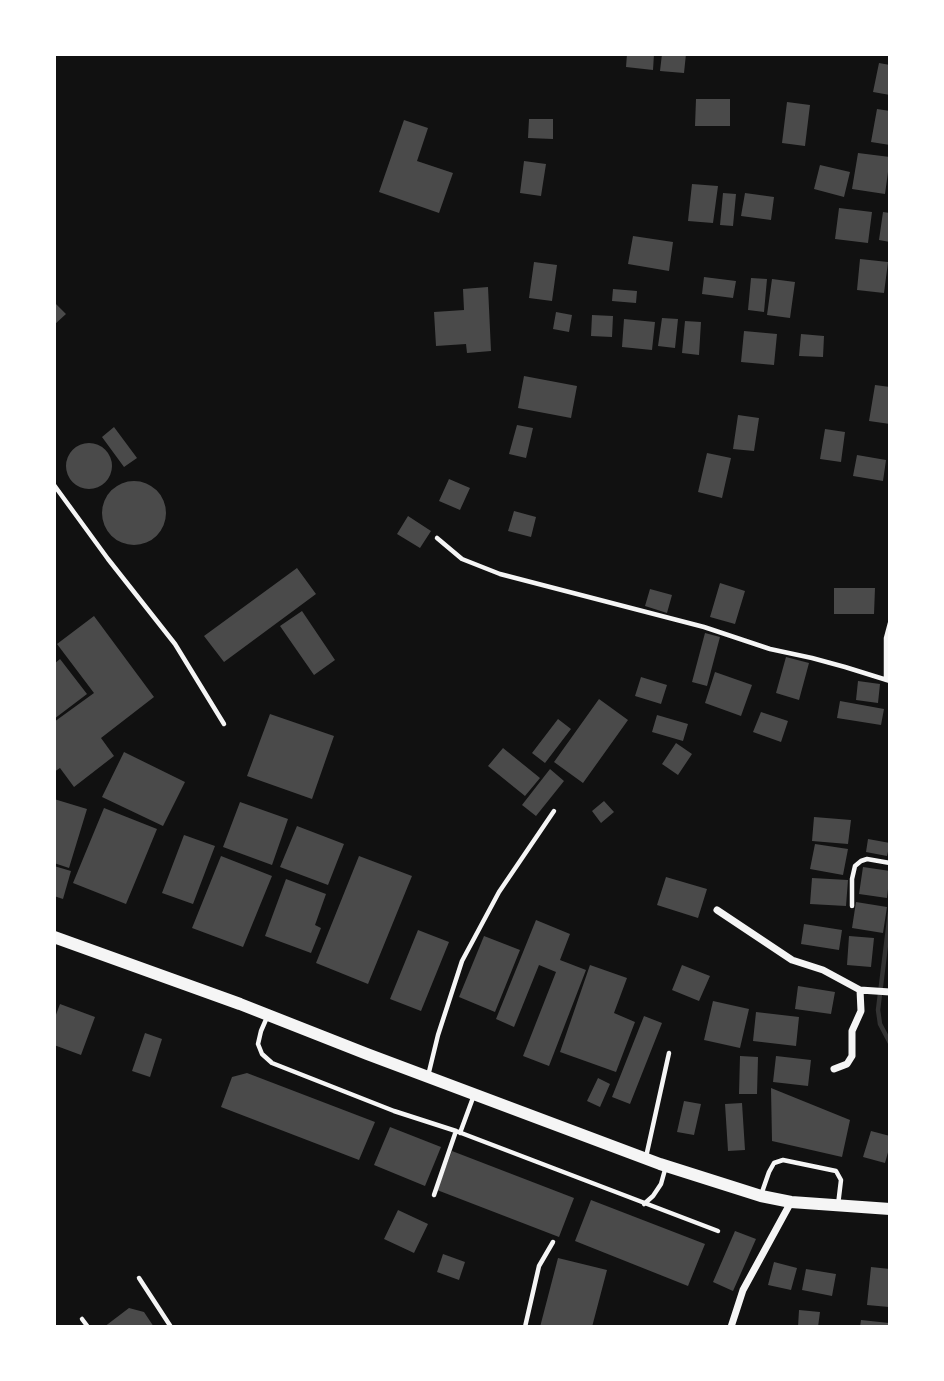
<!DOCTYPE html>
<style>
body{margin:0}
#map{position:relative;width:944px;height:1381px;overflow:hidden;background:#111;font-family:"Golos Text",sans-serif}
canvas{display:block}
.frame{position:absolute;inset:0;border:56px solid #fff;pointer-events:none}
</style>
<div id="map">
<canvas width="944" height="1381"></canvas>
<div class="frame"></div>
</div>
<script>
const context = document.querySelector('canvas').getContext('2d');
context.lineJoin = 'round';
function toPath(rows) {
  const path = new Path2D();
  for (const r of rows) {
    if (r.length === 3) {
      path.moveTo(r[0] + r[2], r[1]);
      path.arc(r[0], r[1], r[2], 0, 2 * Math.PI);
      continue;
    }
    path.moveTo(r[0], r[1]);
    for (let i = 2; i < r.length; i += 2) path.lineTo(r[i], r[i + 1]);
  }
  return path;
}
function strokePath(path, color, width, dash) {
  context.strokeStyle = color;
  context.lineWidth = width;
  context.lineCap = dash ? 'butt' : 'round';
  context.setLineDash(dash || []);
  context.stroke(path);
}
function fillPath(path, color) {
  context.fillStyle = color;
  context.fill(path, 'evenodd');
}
strokePath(toPath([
 [890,912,878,1010,880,1024,890,1043]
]), '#333', 4.5);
fillPath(toPath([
 [627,54,654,54,653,70,626,67],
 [662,54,686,54,684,73,660,71],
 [879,63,890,65,890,95,873,92],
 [696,99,730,99,730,126,695,126],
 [787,102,810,105,805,146,782,143],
 [877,109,890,111,890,145,871,142],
 [529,119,553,119,553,139,528,138],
 [404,120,428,128,417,161,453,173,439,213,379,192],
 [858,153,890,157,885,194,852,189],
 [524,161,546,164,541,196,520,193],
 [820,165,850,172,844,197,814,189],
 [692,184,718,186,713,223,688,221],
 [723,193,736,194,733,226,720,225],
 [745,193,774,197,771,220,741,216],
 [839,208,872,212,868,243,835,239],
 [883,212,890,213,890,242,879,240],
 [633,236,673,242,669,271,628,264],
 [860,259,888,262,884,293,857,290],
 [534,262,557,265,552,301,529,298],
 [704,277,736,281,733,298,702,294],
 [751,278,767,279,764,312,748,310],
 [772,279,795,282,790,318,767,315],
 [488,287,491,351,467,353,466,344,436,346,434,312,464,310,463,289],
 [613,289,637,291,636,303,612,301],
 [54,302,66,314,54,325],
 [556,312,572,315,569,332,553,329],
 [592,315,613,316,612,337,591,336],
 [662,318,678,319,675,348,658,346],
 [624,319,655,322,652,350,622,347],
 [685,321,701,322,699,355,682,353],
 [744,331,777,334,774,365,741,362],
 [801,334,824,336,823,357,799,356],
 [524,376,577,386,571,418,518,408],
 [875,385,890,387,890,424,869,421],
 [738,415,759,418,754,451,733,449],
 [517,425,533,428,526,458,509,454],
 [114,427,137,458,124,467,102,437],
 [825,429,845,432,841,462,820,459],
 [89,466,23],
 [707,453,731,458,722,498,698,492],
 [857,455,886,460,883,481,853,476],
 [449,479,470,488,460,510,439,501],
 [134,513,32],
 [514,511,536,517,531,537,508,531],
 [408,516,431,531,420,548,397,534],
 [297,568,316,594,224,662,204,636],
 [720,583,745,591,735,624,710,617],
 [834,588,875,588,874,614,834,614],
 [650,589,672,595,667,613,645,606],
 [302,611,335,660,314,675,280,626],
 [94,616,154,697,101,738,114,756,74,787,60,768,54,772,54,722,94,693,57,644],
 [705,633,720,637,707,686,692,682],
 [786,657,809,663,799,700,776,693],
 [60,659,87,694,54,719,54,664],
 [715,672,752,685,741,716,705,703],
 [641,677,667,685,661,704,635,696],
 [858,681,880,684,878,703,856,700],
 [599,699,628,720,583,783,554,762],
 [840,701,884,709,881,725,837,718],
 [761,712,788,721,781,742,753,732],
 [270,714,334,736,312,799,247,776],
 [657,715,688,724,683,741,652,732],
 [558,719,571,729,545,763,532,753],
 [676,743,692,754,678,775,662,764],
 [503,748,540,778,525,796,488,766],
 [124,752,185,782,163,826,102,797],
 [550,769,564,781,536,816,522,805],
 [54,799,87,809,69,868,54,863],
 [604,801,614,812,601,823,592,811],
 [240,802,288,819,272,865,223,847],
 [104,808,157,829,126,904,73,883],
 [814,817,851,820,848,844,812,841],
 [297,826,344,844,328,885,280,867],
 [184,835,215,846,193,904,162,893],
 [868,839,890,843,887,856,866,852],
 [815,844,848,849,843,875,810,869],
 [221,856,272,876,243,947,192,928],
 [359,856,412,876,368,984,316,963],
 [54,866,71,871,63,899,54,896],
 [863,867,890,871,887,898,859,894],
 [666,877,707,889,698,918,657,905],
 [812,878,848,880,846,906,810,904],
 [286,879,326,894,315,925,321,928,311,953,265,936],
 [856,902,887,907,883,933,852,928],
 [536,920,570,934,560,960,586,970,549,1066,523,1056,556,972,539,965,514,1027,496,1019],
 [804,924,842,930,839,950,801,944],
 [418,930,449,942,421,1011,390,999],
 [484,936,520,950,495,1012,459,997],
 [849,936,874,938,871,967,847,965],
 [590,965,627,978,614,1013,635,1022,616,1072,560,1052],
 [682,965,710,976,699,1001,672,990],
 [798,986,835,992,831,1014,795,1009],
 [713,1001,749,1009,740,1048,704,1040],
 [60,1004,95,1017,81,1055,54,1045,54,1020],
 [756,1012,799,1017,796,1046,753,1041],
 [644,1016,662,1023,630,1104,612,1097],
 [145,1033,162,1039,150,1077,132,1071],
 [740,1056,758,1057,757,1094,739,1094],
 [776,1056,811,1060,808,1086,773,1082],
 [247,1073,375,1122,359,1160,221,1107,232,1077],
 [598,1078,610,1084,600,1107,587,1101],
 [771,1088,850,1120,842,1157,772,1141],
 [684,1101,701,1104,694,1135,677,1132],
 [742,1103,745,1150,728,1151,725,1104],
 [390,1127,441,1147,425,1186,374,1165],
 [871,1131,890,1136,890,1145,885,1163,863,1157],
 [452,1151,574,1198,559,1237,437,1190],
 [591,1200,705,1244,688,1286,575,1241],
 [398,1210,428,1224,414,1253,384,1239],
 [735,1231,756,1239,733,1291,713,1282],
 [443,1254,465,1262,459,1280,437,1272],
 [558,1258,607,1270,592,1327,540,1327],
 [774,1262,797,1268,791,1290,768,1285],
 [871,1267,890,1269,889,1307,867,1305],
 [806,1269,836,1274,832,1296,802,1290],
 [129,1308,144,1312,154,1327,104,1327],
 [799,1310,820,1312,818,1327,798,1327],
 [861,1320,889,1323,888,1327,860,1327]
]), '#4a4a4a');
strokePath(toPath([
 [54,485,108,559,175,644,224,724],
 [437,538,462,559,500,574,704,627,770,649,812,658,845,667,890,681],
 [886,680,886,638,890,623],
 [852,906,852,879,855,866,861,861,867,859,890,863],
 [268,1015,261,1031,258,1044,262,1054,272,1063,394,1111,456,1131,718,1231],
 [428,1076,438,1035,462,961,499,892,554,811],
 [460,1133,474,1095],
 [646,1157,669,1053],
 [434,1195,456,1131],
 [761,1195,769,1172,774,1163,783,1160,836,1171,841,1180,838,1205],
 [644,1204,653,1196,661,1184,666,1166],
 [139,1278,171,1327],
 [82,1319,88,1327],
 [525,1327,539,1266,553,1242]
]), '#f5f5f5', 4.5);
strokePath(toPath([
 [717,910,792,960,823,970,860,990,890,992],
 [834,1069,847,1064,852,1056,852,1031,861,1011,860,990],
 [731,1327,743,1290,791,1202]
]), '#f5f5f5', 7);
strokePath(toPath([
 [54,937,240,1004,367,1054,660,1164,761,1196,791,1202,890,1209]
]), '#f5f5f5', 12);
</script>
